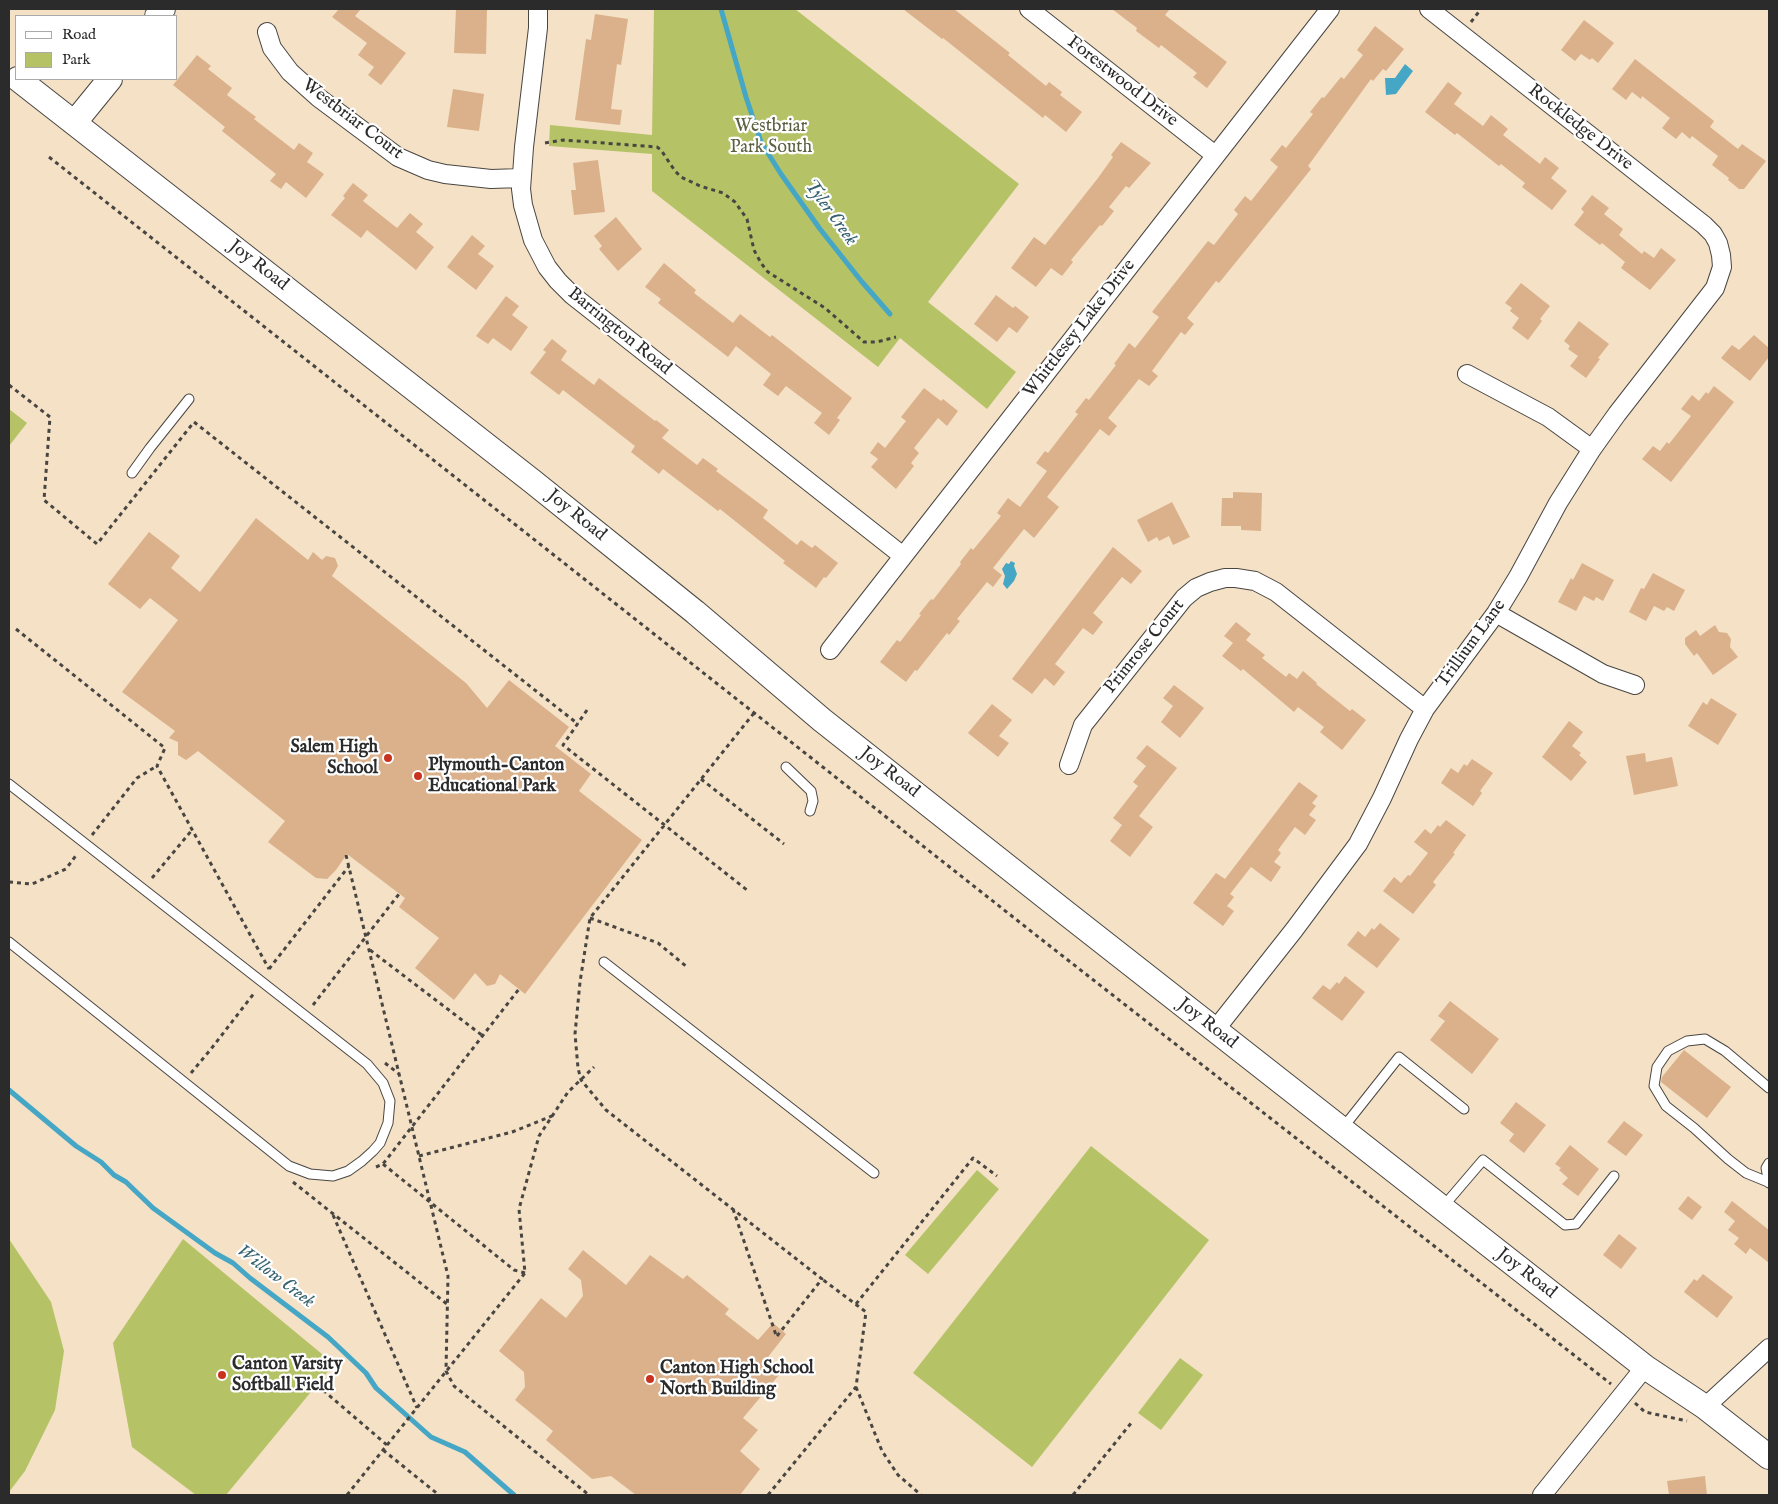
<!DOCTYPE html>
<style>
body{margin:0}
#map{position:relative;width:1778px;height:1504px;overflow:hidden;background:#f4e1c6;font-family:"IM FELL English",serif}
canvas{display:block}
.frame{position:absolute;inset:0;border:10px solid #2b2b2b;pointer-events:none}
.legend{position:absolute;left:15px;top:15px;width:162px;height:65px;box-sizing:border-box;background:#fff;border:1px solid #aaa;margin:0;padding:6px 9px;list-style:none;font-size:15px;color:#2b2b2b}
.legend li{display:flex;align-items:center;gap:10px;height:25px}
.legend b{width:25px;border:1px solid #aaa}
</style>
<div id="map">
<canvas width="1778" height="1504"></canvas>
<div class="frame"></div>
<ul class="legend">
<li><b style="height:6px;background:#fff"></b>Road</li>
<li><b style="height:14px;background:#b5c366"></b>Park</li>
</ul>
</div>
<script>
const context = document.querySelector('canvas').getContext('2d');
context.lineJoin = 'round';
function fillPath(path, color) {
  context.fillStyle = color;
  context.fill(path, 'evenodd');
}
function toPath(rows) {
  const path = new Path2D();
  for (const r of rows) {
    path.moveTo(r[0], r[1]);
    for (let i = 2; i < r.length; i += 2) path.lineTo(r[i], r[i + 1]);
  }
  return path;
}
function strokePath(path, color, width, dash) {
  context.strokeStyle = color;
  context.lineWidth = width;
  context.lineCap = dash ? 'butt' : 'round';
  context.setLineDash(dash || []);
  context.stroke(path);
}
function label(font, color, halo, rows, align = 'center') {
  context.font = font + ' "IM FELL English",serif';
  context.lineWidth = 4.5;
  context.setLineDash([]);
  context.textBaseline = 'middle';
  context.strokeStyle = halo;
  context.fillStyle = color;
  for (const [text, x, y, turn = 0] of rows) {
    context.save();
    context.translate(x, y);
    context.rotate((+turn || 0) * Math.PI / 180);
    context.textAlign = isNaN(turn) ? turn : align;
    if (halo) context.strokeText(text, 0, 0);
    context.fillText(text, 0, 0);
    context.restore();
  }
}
fillPath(toPath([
 [654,9,795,9,1019,184,928,302,1016,372,987,409,900,338,878,367,652,191,652,154,549,146,550,125,652,135],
 [9,409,27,423,9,446],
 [1091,1146,1209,1240,1032,1467,913,1373],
 [977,1170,999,1189,928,1274,905,1255],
 [9,1239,51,1302,64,1351,55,1410,25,1471,9,1492],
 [183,1239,334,1364,226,1495,196,1495,132,1447,113,1343],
 [1180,1358,1203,1375,1161,1430,1138,1413]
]), '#b5c366');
fillPath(toPath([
 [1405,64,1413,71,1396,94,1386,95,1385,78,1395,78],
 [1011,561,1015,563,1014,566,1017,574,1014,581,1007,589,1003,584,1005,576,1002,569,1006,563,1009,564]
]), '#45a7c5');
strokePath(toPath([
 [721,9,746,97,761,142,781,174,820,229,862,282,890,314],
 [9,1090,76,1146,101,1162,114,1175,126,1182,153,1208,215,1253,233,1263,250,1278,328,1337,366,1373,376,1388,431,1437,465,1452,514,1495]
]), '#45a7c5', 5);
fillPath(toPath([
 [339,9,361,9,355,16,406,53,381,85,368,75,374,67,358,55,367,43,332,17],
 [456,9,487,9,486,54,454,53],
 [903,9,954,9,1010,53,1008,55,1046,86,1049,82,1062,92,1060,95,1082,112,1066,132,1045,115,1043,118,943,38,942,39],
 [1112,9,1170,9,1165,15,1227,62,1207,88,1193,77,1197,73,1161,45,1159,48,1136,31,1137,28],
 [595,14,628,19,621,65,617,64,611,109,622,110,620,125,575,120,586,39,591,40],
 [1584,20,1614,43,1598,63,1592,58,1590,60,1581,54,1575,61,1561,50],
 [1375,26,1404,49,1386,71,1383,69,1373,81,1371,79,1308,166,1311,169,1288,198,1219,283,1216,281,1187,318,1194,324,1185,335,1181,332,1152,371,1158,376,1149,386,1139,379,1108,418,1117,426,1109,436,1100,429,1047,497,1059,507,1034,538,1024,529,993,568,1002,575,993,587,987,582,957,619,960,621,949,635,947,633,917,671,915,670,906,682,880,662,897,640,900,642,921,615,919,614,931,599,933,600,961,564,960,562,971,548,973,550,1001,516,997,513,1008,498,1020,507,1047,471,1036,463,1045,451,1048,453,1078,414,1075,412,1086,398,1089,400,1116,365,1114,364,1129,343,1135,348,1159,317,1152,312,1208,241,1214,245,1238,214,1234,210,1245,196,1251,201,1278,167,1270,160,1282,145,1286,148,1313,114,1310,112,1322,97,1324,98,1341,77,1344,79,1363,55,1357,50],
 [197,55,211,66,208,69,232,88,227,95,256,117,254,119,294,150,299,143,313,153,307,162,324,174,306,198,286,182,281,189,270,181,276,174,222,131,225,127,173,85],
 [1635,59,1714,121,1710,127,1738,149,1742,144,1766,161,1744,189,1739,189,1728,180,1729,178,1712,165,1718,156,1692,136,1690,139,1682,132,1676,139,1662,128,1670,118,1642,96,1641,99,1632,92,1626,100,1612,89],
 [1448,82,1462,93,1454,104,1483,126,1491,115,1508,129,1503,135,1540,164,1545,157,1559,168,1551,178,1567,191,1552,210,1522,187,1525,183,1501,164,1499,166,1457,133,1455,135,1425,112],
 [453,89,484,94,479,131,447,127],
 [1121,142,1151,163,1129,188,1126,186,1109,207,1114,211,1102,226,1100,225,1071,260,1073,262,1062,276,1051,268,1036,287,1011,268,1034,237,1045,245,1098,178,1113,157,1111,155],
 [598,160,605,212,574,215,571,190,576,190,573,163],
 [353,183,368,195,363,201,397,228,410,213,423,224,416,232,434,247,416,270,367,230,361,238,331,215,345,198,343,196],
 [1592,195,1609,208,1604,214,1623,229,1619,235,1642,254,1644,251,1654,258,1661,248,1676,260,1650,290,1621,268,1625,262,1602,243,1600,245,1574,225,1584,212,1581,209],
 [616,217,642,249,618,271,599,249,602,246,594,236],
 [472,235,485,246,478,254,494,266,476,290,447,267],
 [664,263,696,290,694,293,733,323,740,314,770,337,772,335,852,398,837,418,840,420,829,435,814,423,822,413,786,386,778,396,763,385,771,374,736,346,728,357,658,303,661,299,645,287],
 [1521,283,1550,306,1540,319,1542,321,1528,340,1512,328,1519,318,1510,311,1512,308,1505,303],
 [996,295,1013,308,1015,306,1029,317,1017,333,1009,327,997,342,974,324],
 [506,296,519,306,512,315,528,327,511,351,493,338,488,344,476,336],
 [1579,321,1609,344,1598,358,1600,359,1586,378,1570,366,1578,356,1568,349,1570,346,1564,341],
 [1754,335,1769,348,1769,357,1750,381,1721,358,1732,345,1739,350],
 [552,339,567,351,561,360,594,385,599,378,655,421,656,420,669,430,662,438,697,465,703,458,718,469,716,471,768,510,763,518,797,545,801,540,812,548,815,545,838,563,826,578,824,577,816,588,783,563,785,561,720,509,718,511,663,469,659,474,631,452,635,446,563,390,559,395,530,373,546,352,543,350],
 [1714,386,1734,402,1671,482,1642,459,1653,446,1660,451,1667,442,1669,444,1691,416,1681,409,1692,395,1699,401,1706,392,1708,394],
 [924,388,941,401,943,399,958,411,947,426,938,418,914,448,919,453,911,463,914,466,896,489,871,467,878,459,870,453,878,442,885,448,906,421,901,417],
 [1233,492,1262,493,1261,531,1241,530,1241,526,1221,526,1222,498,1233,498],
 [1172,502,1190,537,1173,545,1169,536,1159,541,1157,537,1148,542,1137,520],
 [256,518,308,560,313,552,322,560,326,556,335,558,338,566,332,576,466,683,487,708,509,680,569,727,555,746,591,774,579,791,642,840,525,994,500,974,495,984,487,986,475,973,454,1000,415,968,439,938,399,907,405,898,347,854,336,870,327,879,316,878,268,842,285,821,198,751,186,760,178,755,178,742,169,738,175,731,122,692,178,620,150,598,140,609,108,584,149,532,180,556,171,568,200,592],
 [1113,547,1142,571,1131,584,1122,577,1093,613,1103,622,1093,635,1083,628,1055,664,1065,672,1054,686,1045,678,1032,694,1012,679],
 [1582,563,1614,580,1603,601,1596,597,1594,601,1584,596,1576,611,1558,602,1571,578,1573,580],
 [1653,573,1685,590,1674,611,1667,607,1664,611,1654,606,1646,621,1629,612,1641,588,1644,589],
 [1236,622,1251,634,1246,640,1265,655,1262,658,1286,677,1289,673,1297,679,1303,671,1317,683,1316,684,1350,711,1352,709,1366,720,1342,750,1320,732,1324,727,1298,707,1294,712,1243,669,1241,671,1222,656,1233,643,1224,636],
 [1715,625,1719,632,1727,633,1731,639,1730,647,1738,657,1713,675,1697,653,1694,656,1685,644,1685,638,1696,630,1700,636],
 [1174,685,1204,708,1180,738,1161,722,1173,706,1163,698],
 [1711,698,1737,714,1718,745,1688,726,1703,702,1707,705],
 [992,704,1012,720,999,736,1009,743,998,757,968,733],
 [1569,721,1583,732,1572,746,1581,753,1579,755,1587,762,1571,781,1542,757],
 [1147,745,1177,768,1139,816,1153,827,1130,857,1110,841,1122,825,1113,818,1138,786,1133,782,1146,766,1136,758],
 [1645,753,1646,762,1672,757,1678,786,1634,795,1626,756],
 [1472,759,1493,773,1480,791,1482,793,1473,806,1441,783,1451,768,1458,773,1464,764,1467,766],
 [1299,782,1318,796,1312,803,1316,806,1309,815,1316,820,1305,835,1295,827,1278,850,1281,853,1274,862,1281,867,1271,882,1251,867,1230,894,1234,897,1227,906,1234,911,1223,926,1193,903,1216,873,1225,879],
 [1446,820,1466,835,1453,853,1455,854,1433,882,1436,885,1413,914,1383,891,1394,877,1401,883,1408,875,1410,876,1428,853,1414,842,1425,829,1431,834,1438,825,1440,827],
 [1380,923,1400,939,1377,968,1347,945,1358,931,1365,937,1372,928,1374,930],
 [1345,976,1365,992,1342,1021,1312,998,1323,985,1330,990,1337,982,1339,984],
 [1450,1001,1499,1039,1472,1074,1430,1040,1445,1021,1438,1016],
 [1684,1050,1731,1087,1707,1118,1661,1082,1662,1077],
 [1516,1102,1546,1125,1524,1153,1509,1141,1514,1134,1500,1123],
 [1624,1121,1643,1135,1626,1156,1607,1142],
 [1570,1145,1599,1169,1578,1196,1562,1184,1568,1178,1559,1170,1561,1168,1555,1164],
 [1688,1196,1702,1207,1692,1220,1678,1209],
 [1732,1201,1769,1230,1769,1263,1750,1248,1746,1254,1734,1244,1739,1238,1728,1230,1735,1221,1724,1212],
 [1619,1234,1637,1248,1621,1269,1603,1255],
 [583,1250,626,1285,650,1255,683,1279,687,1275,729,1309,725,1314,758,1340,773,1323,786,1334,768,1357,784,1369,743,1418,758,1430,740,1451,760,1469,740,1495,636,1495,611,1476,592,1479,546,1440,553,1431,515,1400,525,1387,524,1372,499,1351,541,1298,566,1318,583,1296,581,1280,568,1269],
 [1703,1274,1733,1297,1717,1318,1684,1292,1694,1279,1697,1281],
 [1705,1476,1707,1495,1669,1495,1667,1481]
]), '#dbb18c');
const lane = toPath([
 [132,473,150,448,189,399],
 [786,767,811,791,813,801,810,811],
 [9,784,367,1064,383,1083,390,1101,388,1123,380,1143,373,1151,362,1161,348,1171,333,1176,310,1174,289,1166,9,942],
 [604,962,874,1173],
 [1342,1129,1399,1057,1464,1109],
 [1769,1163,1766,1168,1769,1183],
 [1768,1182,1746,1173,1728,1159,1694,1128,1666,1106,1654,1086,1657,1067,1668,1051,1687,1041,1705,1039,1725,1051,1769,1088],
 [1442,1208,1483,1160,1565,1225,1576,1224,1614,1176]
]);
const street = toPath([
 [538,9,538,28,524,147,521,189,523,205,533,240,547,267,558,281,572,295,903,556],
 [1029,9,1215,155],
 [267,32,272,48,290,72,319,98,398,157,428,170,445,174,491,179,521,178],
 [1467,374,1548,417,1592,449],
 [1496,613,1603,674,1635,685],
 [830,650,1330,9],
 [1069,765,1083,725,1184,598,1196,588,1210,582,1225,578,1236,578,1255,581,1276,592,1425,709],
 [1215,1030,1294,930,1358,844,1382,798,1409,739,1425,709,1496,613,1518,577,1558,503,1592,449,1617,414,1715,288,1722,267,1721,255,1718,243,1713,234,1704,225,1429,9],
 [1705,1407,1769,1348],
 [1542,1495,1645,1367]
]);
const secondary = toPath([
 [157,16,163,9],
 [18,79,532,481,695,612,822,720,1066,913,1645,1367,1705,1407,1769,1457],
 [75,122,110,79]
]);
strokePath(lane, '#494642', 11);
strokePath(street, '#494642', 20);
strokePath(secondary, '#494642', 26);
strokePath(toPath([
 [1471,22,1481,9],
 [545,143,563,140,657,147,661,150,675,171,681,177,700,186,723,193,735,202,747,219,754,250,761,263,768,272,825,308,864,342,877,342,896,337],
 [49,157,1046,943,1611,1384],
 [9,385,50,417,44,500,97,544,194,422,578,724],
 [16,629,165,748,157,766,269,969],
 [587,710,563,745,747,890],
 [754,713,590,918,580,982,575,1034,578,1068,581,1080,606,1110,822,1279,777,1336],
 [701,779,784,844],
 [92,835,137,778,157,766],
 [346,855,448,1276,446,1371,454,1386,589,1495],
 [152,878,192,830],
 [9,882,32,884,66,869,77,854],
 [590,918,658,943,687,967],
 [370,950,483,1036],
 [269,969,349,866],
 [313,1005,399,894],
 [385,1063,399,1074],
 [191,1073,211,1049,255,992],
 [419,1156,512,1132,552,1116],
 [383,1164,514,1270,525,1273],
 [376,1167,383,1164,519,989],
 [293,1182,447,1304],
 [733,1209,776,1335],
 [333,1215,417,1408],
 [856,1304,973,1158,997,1176],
 [317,1385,387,1445],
 [856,1387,882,1451,898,1475,921,1495],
 [1635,1403,1645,1412,1687,1421],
 [383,1450,439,1495],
 [347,1495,525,1273,519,1209,539,1136,568,1092,594,1067],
 [768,1495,856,1387,866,1312,822,1279],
 [1073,1495,1132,1422]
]), '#494642', 3, [4, 4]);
strokePath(lane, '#fff', 9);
strokePath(street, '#fff', 18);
strokePath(secondary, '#fff', 24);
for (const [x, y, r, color] of [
 [388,758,5,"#c8321e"],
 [418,776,5,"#c8321e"],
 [222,1375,5,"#c8321e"],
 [650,1379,5,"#c8321e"]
]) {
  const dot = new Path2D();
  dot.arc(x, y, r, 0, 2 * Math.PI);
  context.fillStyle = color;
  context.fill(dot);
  strokePath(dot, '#fff', 2);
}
label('18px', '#2b2b2b', '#fff', [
 ["Forestwood Drive",1122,82,38],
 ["Westbriar Court",352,120,37],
 ["Rockledge Drive",1580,128,38],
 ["Joy Road",258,266,38],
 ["Whittlesey Lake Drive",1080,329,-52],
 ["Barrington Road",619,332,39],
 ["Joy Road",576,516,39],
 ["Trillium Lane",1472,644,-54],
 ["Primrose Court",1145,647,-51],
 ["Joy Road",889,773,38],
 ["Joy Road",1207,1024,38],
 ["Joy Road",1526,1274,38]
]);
label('18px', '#5b6040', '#fff', [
 ["Westbriar",771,127],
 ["Park South",771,148]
]);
label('bold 18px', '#2b2b2b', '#fff', [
 ["Salem High",378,748,"right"],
 ["School",378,769,"right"],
 ["Plymouth-Canton",428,766],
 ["Educational Park",428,787],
 ["Canton Varsity",232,1365],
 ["Softball Field",232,1386],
 ["Canton High School",660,1369],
 ["North Building",660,1390]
], 'left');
label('italic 19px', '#376370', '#fff', [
 ["Tyler Creek",830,213,54],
 ["Willow Creek",275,1277,37]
]);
</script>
